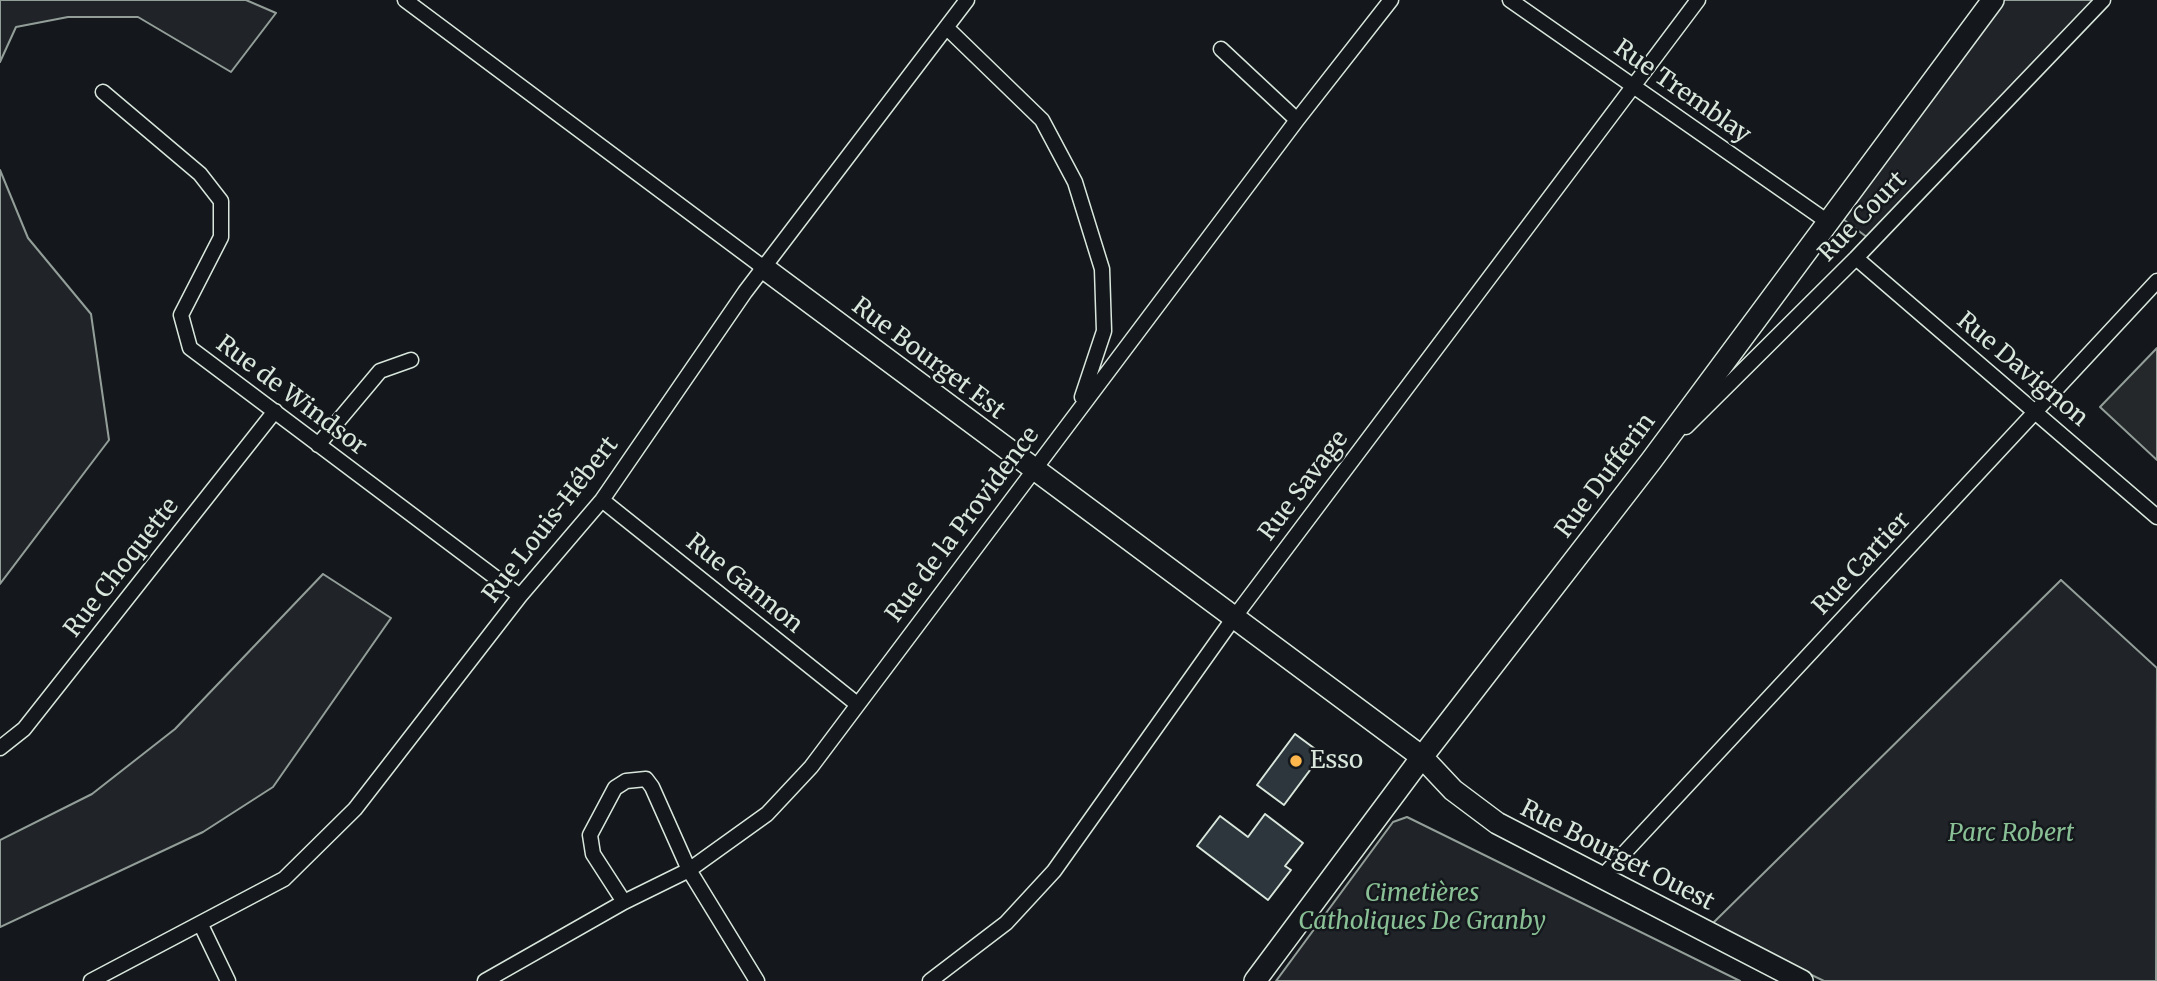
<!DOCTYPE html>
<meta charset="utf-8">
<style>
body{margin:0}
canvas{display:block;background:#14181c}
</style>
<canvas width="2157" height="981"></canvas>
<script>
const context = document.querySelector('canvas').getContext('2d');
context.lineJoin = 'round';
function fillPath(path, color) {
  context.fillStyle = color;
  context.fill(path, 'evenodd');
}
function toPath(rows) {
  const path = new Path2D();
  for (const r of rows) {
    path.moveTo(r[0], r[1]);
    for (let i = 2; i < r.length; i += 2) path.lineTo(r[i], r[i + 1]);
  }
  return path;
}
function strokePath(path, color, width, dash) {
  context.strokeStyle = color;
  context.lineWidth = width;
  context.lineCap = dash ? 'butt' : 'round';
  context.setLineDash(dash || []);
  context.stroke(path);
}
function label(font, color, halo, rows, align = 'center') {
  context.font = font + ' Merriweather,serif';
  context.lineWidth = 5;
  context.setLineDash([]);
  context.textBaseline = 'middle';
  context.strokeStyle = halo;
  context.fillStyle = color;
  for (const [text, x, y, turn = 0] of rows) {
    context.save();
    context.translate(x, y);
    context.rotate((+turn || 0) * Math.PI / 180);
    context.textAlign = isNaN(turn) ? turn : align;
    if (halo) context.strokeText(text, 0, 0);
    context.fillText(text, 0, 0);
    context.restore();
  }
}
const green = toPath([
 [0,0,246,0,276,13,231,72,138,17,68,17,16,27,0,62,0,0],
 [1997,0,2100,0,1872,241,1835,213,1997,0],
 [0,170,28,238,91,314,109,440,0,584,0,170],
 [323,574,391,618,273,787,203,832,0,927,0,840,92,794,175,729,323,574],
 [2061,580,2157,668,2156,981,1824,981,1710,926,2061,580],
 [1407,817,1740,981,1276,981,1393,822,1407,817]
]);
fillPath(green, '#202428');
strokePath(green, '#939e99', 2);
const parking = toPath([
 [2157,348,2157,460,2100,407,2157,348]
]);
fillPath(parking, '#24282b');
strokePath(parking, '#939e99', 2);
const building = toPath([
 [1295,734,1322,754,1284,805,1257,785,1295,734],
 [1265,814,1303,843,1285,866,1291,870,1268,900,1197,846,1220,816,1248,837,1265,814]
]);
fillPath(building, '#2c363c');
strokePath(building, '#d8e6dc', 2);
const street = toPath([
 [405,0,764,268],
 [1510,0,1828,222],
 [947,28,1042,120,1075,182,1102,269,1104,331,1082,397],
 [1221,49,1297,120],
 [103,92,200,174,221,201,221,237,181,315,190,348,520,596],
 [1856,258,2157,517],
 [1686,427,1856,258,2103,0],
 [318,445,380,371,411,360],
 [602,500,857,704],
 [0,748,24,729,275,411],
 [1600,879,2157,281],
 [624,902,593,854,590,835,615,788,626,781,646,779,652,787,689,870,757,981],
 [201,925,228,981],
 [91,981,284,879,355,809,520,596,602,500,745,292,967,0],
 [485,981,624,902,689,870,767,814,811,767,1297,120,1391,0],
 [930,981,1006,923,1054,871,1233,619,1698,0]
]);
const secondary = toPath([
 [764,268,1422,757,1453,790,1497,823,1802,981],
 [1255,981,1422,757,1651,461,1993,0]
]);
strokePath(street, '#d8e6dc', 17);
strokePath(secondary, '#d8e6dc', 24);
strokePath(street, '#14181c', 14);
strokePath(secondary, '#14181c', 21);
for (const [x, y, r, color] of [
 [1296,761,7,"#ffb74d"]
]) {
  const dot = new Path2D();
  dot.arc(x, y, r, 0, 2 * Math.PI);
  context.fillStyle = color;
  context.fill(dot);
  strokePath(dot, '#14181c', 2.5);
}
label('24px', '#d8e6dc', '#14181c', [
 ["Rue Tremblay",1682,92,35],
 ["Rue Court",1863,217,-46],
 ["Rue Bourget Est",928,359,37],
 ["Rue Davignon",2022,370,40],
 ["Rue de Windsor",291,396,37],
 ["Rue Dufferin",1606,476,-53],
 ["Rue Savage",1304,486,-53],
 ["Rue Louis-Hébert",551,520,-52],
 ["Rue de la Providence",963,525,-53],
 ["Rue Cartier",1862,564,-47],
 ["Rue Choquette",122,568,-52],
 ["Rue Gannon",744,584,39],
 ["Rue Bourget Ouest",1617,856,27]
]);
label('24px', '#d8e6dc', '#14181c', [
 ["Esso",1310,761]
], 'left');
label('italic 24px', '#8ac095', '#14181c', [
 ["Parc Robert",2011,834],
 ["Cimetières",1422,894],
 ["Catholiques De Granby",1422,922]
]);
</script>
